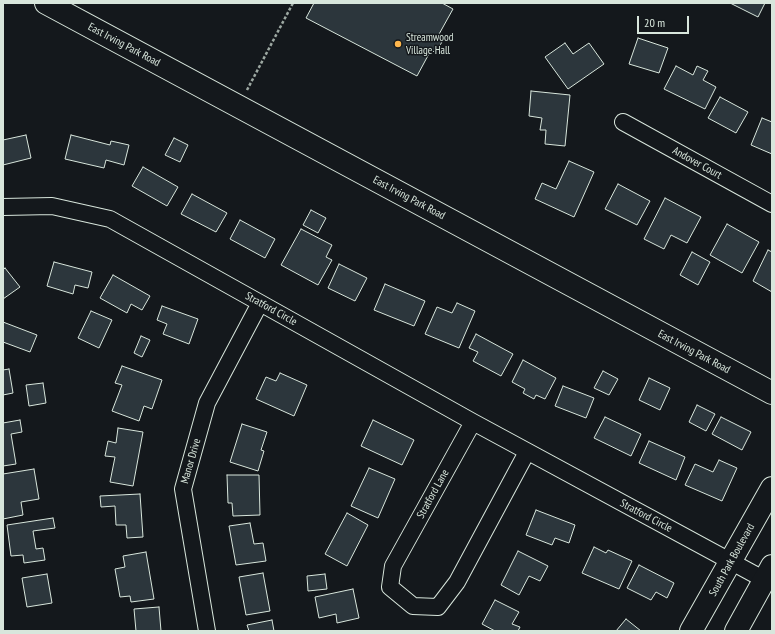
<!DOCTYPE html>
<style>
body{margin:0}
#map{position:relative;width:775px;height:634px;overflow:hidden;background:#14181c;font-family:"PT Sans Narrow",sans-serif}
canvas{display:block}
.frame{position:absolute;inset:0;border:4px solid #d8e6dc;pointer-events:none}
.scale{position:absolute;left:637px;top:16px;width:52px;height:18px;box-sizing:border-box;border:2px solid #d8e6dc;border-top:0;padding-left:5px;font-size:12px;line-height:14px;white-space:nowrap;color:#d8e6dc;-webkit-text-stroke:3px #14181c;paint-order:stroke}
</style>
<div id="map">
<canvas width="775" height="634"></canvas>
<div class="frame"></div>
<div class="scale">20 m</div>
</div>
<script>
const context = document.querySelector('canvas').getContext('2d');
context.lineJoin = 'round';
function fillPath(path, color) {
  context.fillStyle = color;
  context.fill(path, 'evenodd');
}
function toPath(rows) {
  const path = new Path2D();
  for (const r of rows) {
    path.moveTo(r[0], r[1]);
    for (let i = 2; i < r.length; i += 2) path.lineTo(r[i], r[i + 1]);
  }
  return path;
}
function strokePath(path, color, width, dash) {
  context.strokeStyle = color;
  context.lineWidth = width;
  context.lineCap = dash ? 'butt' : 'round';
  context.setLineDash(dash || []);
  context.stroke(path);
}
function label(font, color, halo, rows, align = 'center') {
  context.font = font + ' "PT Sans Narrow",sans-serif';
  context.lineWidth = 3;
  context.setLineDash([]);
  context.textBaseline = 'middle';
  context.strokeStyle = halo;
  context.fillStyle = color;
  for (const [text, x, y, turn = 0] of rows) {
    context.save();
    context.translate(x, y);
    context.rotate((+turn || 0) * Math.PI / 180);
    context.textAlign = isNaN(turn) ? turn : align;
    if (halo) context.strokeText(text, 0, 0);
    context.fillText(text, 0, 0);
    context.restore();
  }
}
const building = toPath([
 [314,3,442,3,453,9,438,36,444,38,436,53,431,50,417,76,306,18,314,3],
 [730,3,765,3,758,17,730,3],
 [638,38,668,48,659,73,629,64,638,38],
 [565,43,573,54,589,43,604,64,568,89,545,57,565,43],
 [676,66,693,75,697,66,708,71,703,80,716,87,705,109,664,89,676,66],
 [531,91,570,95,565,146,545,144,546,130,540,130,542,118,529,116,531,91],
 [720,97,748,112,736,133,708,118,720,97],
 [762,118,772,122,772,154,751,145,762,118],
 [26,135,31,158,3,165,3,140,26,135],
 [71,135,110,145,111,141,129,145,124,165,106,160,104,168,65,159,71,135],
 [174,138,188,145,180,162,165,155,174,138],
 [569,161,594,172,574,217,535,199,542,183,556,189,569,161],
 [143,167,178,187,167,206,132,186,143,167],
 [618,184,650,201,637,225,605,209,618,184],
 [192,194,227,213,216,232,181,214,192,194],
 [665,198,701,217,687,243,671,235,664,249,644,239,665,198],
 [311,210,326,218,318,233,303,225,311,210],
 [240,220,275,239,265,258,230,239,240,220],
 [727,224,759,242,742,273,710,255,727,224],
 [301,229,332,245,326,257,332,260,318,285,281,265,301,229],
 [768,250,772,252,772,292,753,281,768,250],
 [692,252,710,262,698,285,680,275,692,252],
 [54,262,92,272,88,288,75,285,73,294,47,286,54,262],
 [339,264,367,278,355,301,328,288,339,264],
 [5,268,20,287,3,299,3,270,5,268],
 [113,275,150,296,142,310,131,304,127,313,100,298,113,275],
 [385,284,425,301,414,326,374,310,385,284],
 [457,303,475,311,459,348,425,334,437,307,452,313,457,303],
 [162,306,198,319,189,344,163,334,167,324,157,320,162,306],
 [91,311,112,320,99,348,78,338,91,311],
 [3,322,37,335,30,352,3,342,3,322],
 [476,334,513,354,501,376,473,361,478,352,469,348,476,334],
 [141,336,150,340,142,357,134,353,141,336],
 [523,360,556,378,545,399,536,395,534,399,523,393,525,389,512,382,523,360],
 [122,366,162,380,152,409,144,406,139,421,112,411,122,385,115,383,122,366],
 [9,369,13,393,3,395,3,370,9,369],
 [603,371,618,379,609,395,594,388,603,371],
 [280,373,307,385,294,416,256,399,266,377,276,381,280,373],
 [649,378,670,388,660,410,639,400,649,378],
 [43,383,46,403,29,406,26,385,43,383],
 [563,386,594,398,586,418,555,406,563,386],
 [697,405,715,414,706,431,689,422,697,405],
 [605,417,641,434,631,456,594,438,605,417],
 [721,417,751,432,742,450,712,434,721,417],
 [20,420,22,432,11,434,16,464,3,466,3,423,20,420],
 [373,420,414,440,402,465,361,446,373,420],
 [242,424,267,432,261,450,264,451,258,471,230,462,242,424],
 [118,428,143,432,133,486,110,482,115,457,105,456,108,441,116,443,118,428],
 [649,441,685,457,676,480,639,463,649,441],
 [719,460,737,468,722,501,685,485,695,464,713,472,719,460],
 [369,468,395,479,378,518,351,506,369,468],
 [34,469,39,499,21,502,23,515,3,519,3,474,34,469],
 [227,475,259,475,260,515,233,516,232,503,228,503,227,475],
 [140,494,143,537,127,538,126,525,116,525,115,506,101,507,100,496,140,494],
 [536,510,575,525,569,543,555,538,552,545,526,535,536,510],
 [347,513,368,525,347,566,325,554,347,513],
 [53,518,55,528,33,531,36,549,43,548,45,560,24,563,23,555,11,556,7,525,53,518],
 [250,523,254,544,263,543,266,561,236,565,229,526,250,523],
 [594,547,606,553,608,550,632,561,619,589,582,573,594,547],
 [518,551,548,566,540,581,529,576,519,595,501,585,518,551],
 [146,552,154,599,131,602,130,596,120,597,115,569,125,567,123,556,146,552],
 [639,565,674,583,667,598,656,592,651,600,627,588,639,565],
 [263,573,270,611,246,615,239,577,263,573],
 [47,574,52,603,27,607,22,578,47,574],
 [325,574,327,589,308,591,307,576,325,574],
 [353,589,359,618,337,623,336,614,319,618,315,597,353,589],
 [495,600,519,612,512,624,520,627,518,631,495,631,482,624,495,600],
 [159,607,161,631,136,631,134,609,159,607],
 [626,619,641,631,616,631,626,619],
 [272,620,274,631,249,631,247,625,272,620]
]);
fillPath(building, '#2c363c');
strokePath(building, '#d8e6dc', 1);
const street = toPath([
 [623,122,772,204],
 [3,207,52,206,110,219,473,422,765,580],
 [473,422,393,566,390,587,413,606,438,607,457,582,527,452],
 [207,631,183,489,207,403,260,303]
]);
const secondary = toPath([
 [46,3,772,393],
 [691,631,772,488],
 [736,631,772,566]
]);
strokePath(street, '#d8e6dc', 18);
strokePath(secondary, '#d8e6dc', 24);
strokePath(toPath([
 [247,90,293,3]
]), '#9da8a2', 2.5, [3, 2]);
strokePath(street, '#14181c', 16);
strokePath(secondary, '#14181c', 22);
for (const [x, y, r, color] of [
 [398,44,4,"#ffb74d"]
]) {
  const dot = new Path2D();
  dot.arc(x, y, r, 0, 2 * Math.PI);
  context.fillStyle = color;
  context.fill(dot);
  strokePath(dot, '#14181c', 1.5);
}
label('11px', '#d8e6dc', '#14181c', [
 ["Streamwood",406,38],
 ["Village Hall",406,51]
], 'left');
label('11px', '#d8e6dc', '#14181c', [
 ["East Irving Park Road",124,45,28],
 ["Andover Court",697,163,29],
 ["East Irving Park Road",409,198,28],
 ["Stratford Circle",271,309,29],
 ["East Irving Park Road",694,352,28],
 ["Manor Drive",191,461,-74],
 ["Stratford Lane",433,494,-61],
 ["Stratford Circle",646,516,28],
 ["South Park Boulevard",732,560,-61]
]);
</script>
